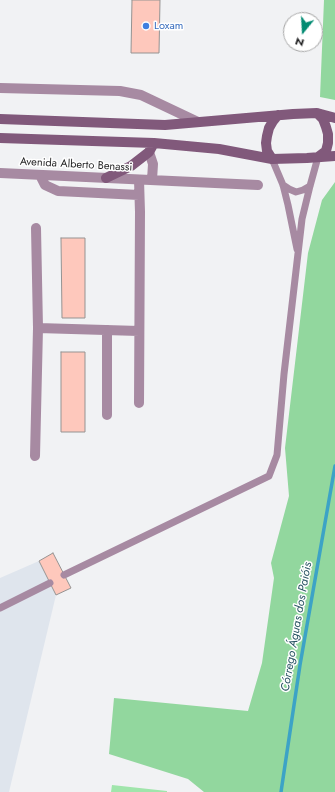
<!DOCTYPE html>
<meta charset="utf-8">
<style>
body{margin:0}
#map{position:relative;width:335px;height:792px;overflow:hidden;background:#f1f2f4;font-family:Jost,sans-serif}
canvas{display:block}
.north{position:absolute;left:283px;top:12px;width:40px;height:40px;box-sizing:border-box;background:#fff;border:1px solid #a5a5a5;border-radius:50%;rotate:198deg;font-size:11px;font-weight:700;line-height:16px;text-align:center;color:#1e1e1f}
.north::after{content:'';display:block;margin:auto;width:14px;height:18px;background:#028b72;clip-path:polygon(50% 0,100% 100%,50% 72%,0 100%)}
</style>
<div id="map">
<canvas width="335" height="792"></canvas>
<div class="north">N</div>
</div>
<script>
const context = document.querySelector('canvas').getContext('2d');
context.lineJoin = 'round';
function fillPath(path, color) {
  context.fillStyle = color;
  context.fill(path, 'evenodd');
}
function toPath(rows) {
  const path = new Path2D();
  for (const r of rows) {
    path.moveTo(r[0], r[1]);
    for (let i = 2; i < r.length; i += 2) path.lineTo(r[i], r[i + 1]);
  }
  return path;
}
function strokePath(path, color, width, dash) {
  context.strokeStyle = color;
  context.lineWidth = width;
  context.lineCap = dash ? 'butt' : 'round';
  context.setLineDash(dash || []);
  context.stroke(path);
}
function label(font, color, halo, rows, align = 'center') {
  context.font = font + ' Jost,sans-serif';
  context.lineWidth = 3;
  context.setLineDash([]);
  context.textBaseline = 'middle';
  context.strokeStyle = halo;
  context.fillStyle = color;
  for (const [text, x, y, turn = 0] of rows) {
    context.save();
    context.translate(x, y);
    context.rotate((+turn || 0) * Math.PI / 180);
    context.textAlign = isNaN(turn) ? turn : align;
    if (halo) context.strokeText(text, 0, 0);
    context.fillText(text, 0, 0);
    context.restore();
  }
}
fillPath(toPath([
 [39,561,56,595,9,792,0,792,0,578]
]), '#dfe5ed');
fillPath(toPath([
 [112,785,167,791,167,792,111,792]
]), '#a0e5ab');
fillPath(toPath([
 [324,0,335,0,335,100,320,97],
 [335,182,335,792,204,792,188,779,109,754,114,698,248,711,262,663,274,578,271,563,289,496,285,448,308,253,322,200]
]), '#92d79e');
strokePath(toPath([
 [281,792,300,665,335,466]
]), '#3ca3c6', 3.5);
const building = toPath([
 [132,0,160,0,159,53,131,53,132,0],
 [61,238,85,238,85,318,62,318,61,238],
 [61,352,85,352,85,432,61,432,61,352],
 [53,553,71,588,56,595,39,561,53,553]
]);
fillPath(building, '#fec8bc');
strokePath(building, '#959392', 1);
strokePath(toPath([
 [272,159,283,185,288,205,297,249],
 [283,185,289,189,296,192,303,190,310,186],
 [64,575,269,476,277,455,284,374,302,219,310,186,318,157],
 [0,608,50,583]
]), '#a78aa2', 7);
strokePath(toPath([
 [0,88,120,91,141,95,198,122],
 [149,152,153,164,152,180],
 [0,173,258,185],
 [40,175,45,185,58,191,139,195],
 [38,328,139,331],
 [139,403,140,212,139,180],
 [107,415,107,330],
 [35,456,38,328,36,228]
]), '#a78aa2', 10);
strokePath(toPath([
 [317,113,323,119,326,127,328,134,328,143,326,151,318,157],
 [0,119,165,125,293,114,317,113,335,118],
 [0,138,154,143,219,149,272,159,307,158,335,156],
 [272,159,267,151,266,143,267,136,269,128,273,121,278,115],
 [106,178,131,166,149,152,154,143]
]), '#81597b', 10);
for (const [x, y, r, color] of [
 [146,26,4,"#3f7fe0"]
]) {
  const dot = new Path2D();
  dot.arc(x, y, r, 0, 2 * Math.PI);
  context.fillStyle = color;
  context.fill(dot);
  strokePath(dot, '#fff', 1.5);
}
label('11px', '#366cbe', '#fff', [
 ["Loxam",154,26]
], 'left');
label('11px', '#1e1e1f', '#fff', [
 ["Avenida Alberto Benassi",76,165,3]
]);
label('italic 12px', '#2a5564', '#fff', [
 ["Córrego Águas dos Paióis",297,627,-80]
]);
</script>
